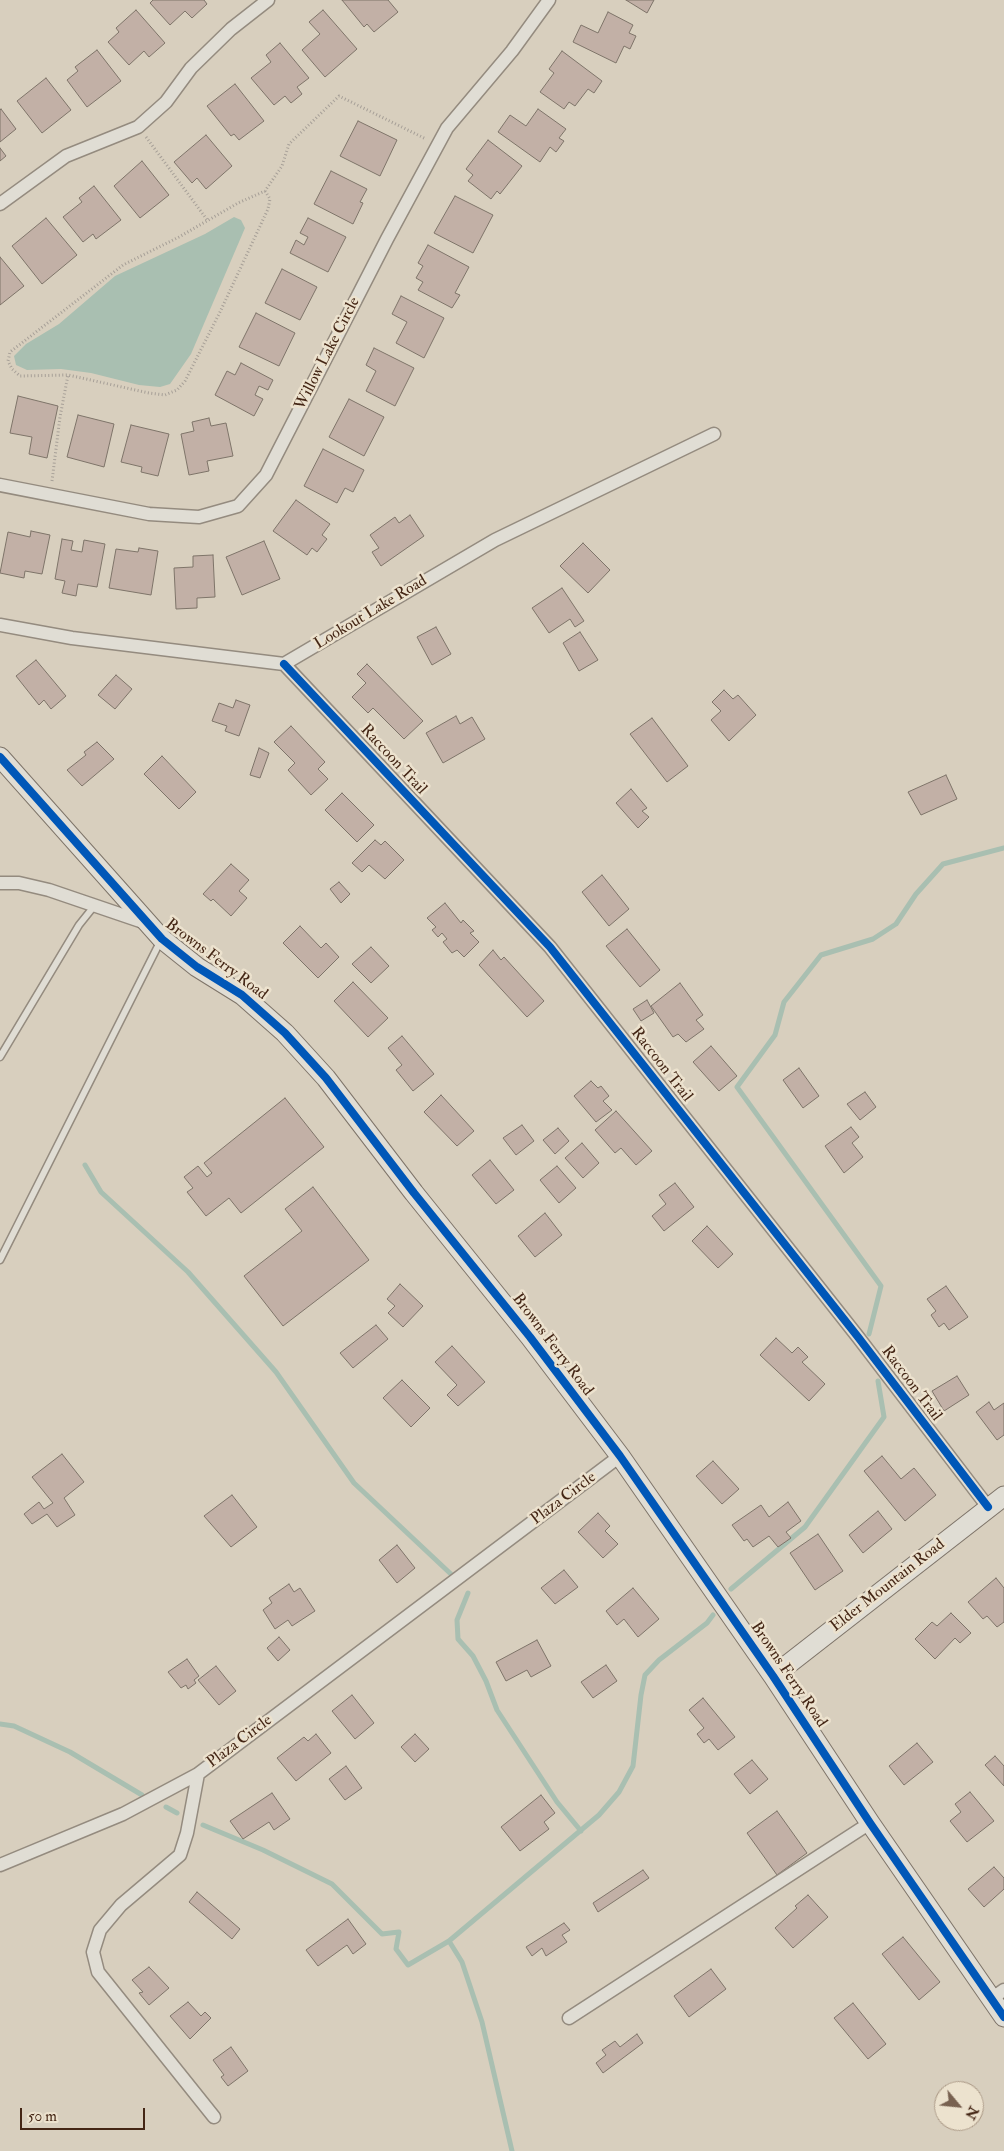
<!DOCTYPE html>
<style>
body{margin:0}
#map{position:relative;width:1004px;height:2151px;overflow:hidden;background:#d8cfbe;font-family:"IM FELL Double Pica",serif}
canvas{display:block}
.north{position:absolute;left:934px;top:2081px;width:50px;height:50px;box-sizing:border-box;background:#ece2ce;border:1px solid #a99784;border-radius:50%;rotate:118deg;font-size:14px;font-weight:700;line-height:20px;text-align:center;color:#442615}
.north::after{content:'';display:block;margin:auto;width:18px;height:22px;background:#786150;clip-path:polygon(50% 0,100% 100%,50% 72%,0 100%)}
.scale{position:absolute;left:20px;top:2108px;width:125px;height:22px;box-sizing:border-box;border:2px solid #442615;border-top:0;padding-left:6px;font-size:15px;line-height:18px;white-space:nowrap;color:#442615;-webkit-text-stroke:4px #ece2ce;paint-order:stroke}
</style>
<div id="map">
<canvas width="1004" height="2151"></canvas>
<div class="north">N</div>
<div class="scale">50 m</div>
</div>
<script>
const context = document.querySelector('canvas').getContext('2d');
context.lineJoin = 'round';
function fillPath(path, color) {
  context.fillStyle = color;
  context.fill(path, 'evenodd');
}
function toPath(rows) {
  const path = new Path2D();
  for (const r of rows) {
    path.moveTo(r[0], r[1]);
    for (let i = 2; i < r.length; i += 2) path.lineTo(r[i], r[i + 1]);
  }
  return path;
}
function strokePath(path, color, width, dash) {
  context.strokeStyle = color;
  context.lineWidth = width;
  context.lineCap = dash ? 'butt' : 'round';
  context.setLineDash(dash || []);
  context.stroke(path);
}
function label(font, color, halo, rows, align = 'center') {
  context.font = font + ' "IM FELL Double Pica",serif';
  context.lineWidth = 5;
  context.setLineDash([]);
  context.textBaseline = 'middle';
  context.strokeStyle = halo;
  context.fillStyle = color;
  for (const [text, x, y, turn = 0] of rows) {
    context.save();
    context.translate(x, y);
    context.rotate((+turn || 0) * Math.PI / 180);
    context.textAlign = isNaN(turn) ? turn : align;
    if (halo) context.strokeText(text, 0, 0);
    context.fillText(text, 0, 0);
    context.restore();
  }
}
fillPath(toPath([
 [234,217,241,220,245,228,191,354,170,384,160,387,139,385,91,373,61,369,27,370,16,365,14,356,26,344,59,324,115,276,205,234]
]), '#a9bfb1');
strokePath(toPath([
 [85,1165,101,1192,188,1272,276,1372,354,1483,453,1576],
 [869,1334,881,1286,737,1087,775,1035,784,1002,821,955,873,939,896,924,916,894,943,864,1004,848],
 [731,1589,805,1527,884,1417,878,1381],
 [468,1593,457,1620,458,1639,473,1656,486,1681,497,1710,557,1802,581,1831],
 [0,1724,14,1726,70,1752,142,1795],
 [166,1807,177,1813],
 [203,1825,263,1850,332,1884,382,1934,399,1932,396,1949,408,1965,449,1941,599,1815,619,1792,633,1766,641,1695,645,1675,659,1660,707,1623,713,1615],
 [449,1941,462,1962,482,2022,512,2151]
]), '#a9bfb1', 5);
const building = toPath([
 [153,0,204,0,207,4,192,18,185,11,170,25,150,3,153,0],
 [342,0,388,0,398,12,374,32,367,24,364,27,342,0],
 [626,0,654,0,647,13,626,0],
 [136,10,165,43,149,57,144,51,129,65,108,42,119,32,116,28,136,10],
 [323,10,357,49,325,77,302,50,320,34,309,22,323,10],
 [608,12,633,25,629,33,636,36,630,49,624,46,616,63,573,42,581,25,598,33,608,12],
 [280,43,309,78,297,87,302,94,291,103,285,96,274,105,251,78,271,62,266,55,280,43],
 [97,50,121,81,87,107,67,80,78,71,75,67,97,50],
 [562,51,602,81,594,93,588,89,575,106,569,102,564,109,540,92,554,73,549,69,562,51],
 [46,78,71,110,42,133,17,101,46,78],
 [235,84,264,121,239,140,234,134,231,136,207,106,235,84],
 [1,109,16,129,0,142,0,110,1,109],
 [538,109,566,129,559,138,564,141,556,152,550,147,540,162,498,132,510,115,526,126,538,109],
 [358,121,397,140,380,176,340,156,358,121],
 [206,135,232,166,206,189,197,178,192,183,174,162,206,135],
 [488,140,522,166,500,194,497,191,491,199,468,181,473,175,466,169,488,140],
 [0,148,6,156,0,161,0,148],
 [142,161,169,195,140,218,114,186,142,161],
 [331,171,367,189,360,202,363,203,353,224,314,204,331,171],
 [94,186,121,220,96,239,93,234,83,242,63,217,82,202,79,198,94,186],
 [455,196,493,215,473,253,434,233,455,196],
 [46,218,77,255,42,284,12,246,46,218],
 [308,218,346,237,328,272,290,253,296,240,304,245,308,237,300,233,308,218],
 [428,245,469,267,455,293,460,295,452,308,418,290,423,282,416,278,423,266,418,263,428,245],
 [0,257,24,286,0,305,0,257],
 [282,269,317,287,300,320,265,303,282,269],
 [401,296,444,318,424,358,396,343,407,322,392,314,401,296],
 [256,313,295,333,279,366,239,347,256,313],
 [374,348,414,368,395,406,366,391,376,371,366,365,374,348],
 [241,363,273,380,268,390,259,386,255,395,263,399,254,416,215,395,227,371,235,375,241,363],
 [18,396,58,406,47,458,29,454,32,437,10,433,18,396],
 [349,399,384,417,364,456,329,437,349,399],
 [78,415,114,424,104,467,67,457,78,415],
 [209,418,211,426,226,423,233,456,207,461,209,471,189,475,181,434,194,431,192,422,209,418],
 [131,425,169,434,158,476,141,472,142,467,121,462,131,425],
 [323,449,364,470,353,492,345,488,337,503,304,486,323,449],
 [296,500,330,524,322,535,327,539,317,552,312,548,307,555,273,531,296,500],
 [410,515,424,536,381,566,372,552,379,548,370,535,395,517,399,523,410,515],
 [31,531,50,535,42,574,25,571,24,578,0,573,8,532,30,537,31,531],
 [62,539,73,541,71,550,82,552,84,540,105,544,97,587,78,584,76,596,62,593,65,581,55,579,62,539],
 [264,541,280,579,242,595,226,557,264,541],
 [583,543,610,570,588,593,560,566,583,543],
 [139,548,158,551,151,595,109,588,116,549,138,552,139,548],
 [213,555,215,597,197,598,197,608,176,609,174,568,193,567,193,556,213,555],
 [562,588,584,621,575,627,570,619,549,633,532,608,562,588],
 [436,627,451,654,432,665,417,637,436,627],
 [580,632,598,660,579,671,563,643,580,632],
 [36,660,66,696,51,709,44,700,39,705,16,676,36,660],
 [367,664,423,721,404,739,373,708,368,713,352,697,366,683,357,674,367,664],
 [116,675,132,689,115,709,98,695,116,675],
 [724,690,733,699,738,695,756,715,729,741,711,720,721,711,712,702,724,690],
 [236,700,250,705,239,736,225,731,227,726,212,721,219,703,233,708,236,700],
 [456,716,460,724,472,717,485,739,443,763,426,733,456,716],
 [652,718,688,766,667,782,630,734,652,718],
 [291,726,325,762,318,769,328,779,311,795,288,770,295,763,274,742,291,726],
 [97,742,114,759,82,786,67,770,86,755,84,752,97,742],
 [259,748,269,753,260,778,250,775,259,748],
 [162,756,196,792,179,809,144,774,162,756],
 [946,775,957,799,921,815,908,792,946,775],
 [631,789,647,808,642,811,649,817,638,828,616,803,631,789],
 [342,793,374,825,357,842,325,810,342,793],
 [375,840,381,845,385,841,404,860,385,879,369,865,362,872,352,863,375,840],
 [231,864,249,880,239,891,247,898,231,916,213,899,211,901,203,894,231,864],
 [602,875,629,909,609,926,582,892,602,875],
 [339,882,350,894,341,903,330,889,339,882],
 [445,903,461,923,463,920,474,931,470,933,479,942,464,957,457,950,452,953,443,942,447,939,442,933,438,937,432,930,436,927,427,918,445,903],
 [300,926,321,948,326,943,339,957,318,978,283,943,300,926],
 [627,929,660,970,640,987,606,946,627,929],
 [371,947,389,966,371,983,352,964,371,947],
 [493,950,501,960,504,957,544,1001,527,1017,479,965,493,950],
 [353,982,388,1018,368,1037,334,1001,353,982],
 [680,983,703,1015,696,1020,704,1029,686,1042,678,1034,673,1037,651,1006,680,983],
 [647,1000,654,1013,641,1021,633,1009,647,1000],
 [402,1036,434,1074,413,1091,396,1070,402,1065,388,1048,402,1036],
 [711,1046,737,1076,719,1091,693,1062,711,1046],
 [799,1068,819,1096,803,1108,783,1080,799,1068],
 [591,1081,598,1088,601,1086,609,1096,603,1101,612,1110,596,1122,574,1096,591,1081],
 [865,1092,876,1107,860,1120,847,1104,865,1092],
 [441,1095,474,1131,457,1146,424,1112,441,1095],
 [285,1098,324,1147,241,1213,229,1198,206,1216,187,1192,193,1188,184,1177,198,1166,207,1177,212,1173,204,1163,285,1098],
 [616,1111,652,1151,636,1165,621,1148,615,1153,595,1130,616,1111],
 [522,1125,534,1141,516,1155,503,1138,522,1125],
 [851,1127,859,1137,852,1143,863,1157,844,1173,825,1146,851,1127],
 [558,1128,569,1141,555,1154,543,1140,558,1128],
 [582,1143,599,1163,583,1178,565,1158,582,1143],
 [490,1160,514,1190,496,1204,472,1175,490,1160],
 [557,1166,576,1188,559,1203,540,1180,557,1166],
 [675,1183,694,1207,664,1231,652,1216,666,1204,659,1195,675,1183],
 [313,1187,369,1260,283,1326,244,1276,302,1231,285,1209,313,1187],
 [545,1213,562,1235,535,1257,518,1236,545,1213],
 [707,1226,733,1254,718,1268,692,1241,707,1226],
 [400,1284,423,1306,403,1327,388,1313,395,1306,387,1299,400,1284],
 [946,1286,968,1317,949,1330,944,1323,939,1327,931,1315,936,1311,927,1299,946,1286],
 [376,1325,388,1339,353,1368,340,1353,376,1325],
 [776,1338,792,1353,798,1347,808,1357,802,1362,825,1384,809,1401,760,1355,776,1338],
 [452,1346,485,1382,458,1406,447,1395,457,1385,435,1362,452,1346],
 [957,1376,969,1395,944,1411,932,1391,957,1376],
 [402,1380,430,1408,411,1427,383,1398,402,1380],
 [989,1402,994,1410,1004,1403,1004,1435,997,1440,976,1412,989,1402],
 [62,1454,84,1482,64,1498,75,1515,57,1527,47,1514,32,1524,24,1514,39,1502,44,1509,53,1503,32,1477,62,1454],
 [882,1456,901,1479,914,1468,936,1495,905,1521,864,1471,882,1456],
 [713,1461,739,1489,722,1504,696,1476,713,1461],
 [232,1495,257,1527,231,1547,204,1516,232,1495],
 [788,1502,801,1521,786,1532,791,1538,778,1547,769,1536,753,1547,747,1539,744,1541,732,1525,761,1505,769,1517,788,1502],
 [878,1511,892,1529,863,1553,849,1535,878,1511],
 [598,1513,610,1526,605,1531,618,1544,603,1558,578,1532,598,1513],
 [818,1534,843,1571,815,1590,790,1553,818,1534],
 [397,1545,415,1568,397,1583,379,1560,397,1545],
 [564,1570,578,1587,555,1604,541,1588,564,1570],
 [996,1578,1004,1588,1004,1622,997,1627,987,1616,983,1619,968,1602,996,1578],
 [289,1584,294,1592,300,1588,315,1611,292,1626,288,1620,275,1629,263,1610,272,1603,269,1598,289,1584],
 [633,1588,659,1619,638,1637,624,1619,617,1625,606,1611,633,1588],
 [951,1613,971,1633,960,1643,955,1638,935,1659,915,1639,932,1622,937,1626,951,1613],
 [279,1637,290,1650,278,1661,267,1648,279,1637],
 [537,1640,551,1666,531,1677,527,1670,506,1681,496,1662,537,1640],
 [187,1659,199,1676,194,1680,196,1683,188,1689,186,1685,181,1688,168,1672,187,1659],
 [606,1665,617,1681,593,1698,581,1682,606,1665],
 [216,1666,236,1691,219,1705,198,1680,216,1666],
 [352,1695,374,1723,355,1739,332,1711,352,1695],
 [703,1698,735,1737,718,1750,709,1739,704,1743,697,1734,704,1728,689,1710,703,1698],
 [316,1734,331,1753,296,1781,277,1758,304,1737,308,1741,316,1734],
 [415,1734,429,1749,415,1762,401,1747,415,1734],
 [917,1743,933,1762,904,1785,889,1766,917,1743],
 [995,1756,1004,1766,1004,1786,985,1765,995,1756],
 [752,1760,768,1779,750,1794,734,1774,752,1760],
 [346,1766,362,1788,345,1800,329,1779,346,1766],
 [970,1792,994,1821,967,1842,950,1821,961,1812,955,1804,970,1792],
 [272,1793,290,1819,274,1830,269,1822,243,1839,230,1821,272,1793],
 [541,1795,555,1813,544,1822,549,1829,520,1851,501,1827,541,1795],
 [777,1811,807,1853,777,1875,747,1833,777,1811],
 [994,1867,1004,1878,1004,1889,984,1907,968,1889,994,1867],
 [643,1870,649,1878,598,1912,593,1903,643,1870],
 [197,1892,240,1929,232,1939,189,1902,197,1892],
 [808,1895,828,1917,793,1948,775,1928,797,1908,795,1906,808,1895],
 [348,1919,366,1944,353,1954,347,1945,318,1966,306,1950,348,1919],
 [564,1923,570,1930,562,1935,567,1942,546,1956,542,1948,532,1956,526,1947,564,1923],
 [903,1937,940,1982,919,2000,882,1954,903,1937],
 [149,1967,169,1988,149,2005,139,1993,143,1992,132,1980,149,1967],
 [711,1969,726,1989,689,2017,674,1996,711,1969],
 [188,2002,201,2016,205,2012,211,2018,190,2039,170,2016,188,2002],
 [853,2003,886,2044,868,2059,834,2018,853,2003],
 [637,2034,643,2043,603,2073,596,2063,606,2055,602,2050,615,2041,620,2047,637,2034],
 [231,2047,248,2071,228,2086,221,2077,224,2075,213,2060,231,2047]
]);
fillPath(building, '#c2b0a6');
strokePath(building, '#7e7469', 1);
const lane = toPath([
 [0,1057,79,925,95,905],
 [0,1260,161,940]
]);
const street = toPath([
 [0,204,66,156,138,127,166,102,191,68,231,29,268,0],
 [0,485,149,514,199,517,238,506,266,475,387,239,447,128,512,51,549,0],
 [0,625,72,638,284,664,495,540,714,434],
 [284,664,550,947,858,1337,988,1507],
 [0,883,19,883,49,890,146,923],
 [0,1865,123,1814,198,1774],
 [991,1999,1004,1990],
 [569,2018,870,1823],
 [214,2117,98,1972,93,1952,100,1930,121,1905,180,1855,187,1833,198,1774,620,1456]
]);
const secondary = toPath([
 [0,757,162,939,197,967,242,995,285,1033,326,1078,414,1193,530,1337,620,1456,773,1676,870,1823,1004,2017],
 [773,1676,1004,1496]
]);
strokePath(lane, '#948b7f', 9);
strokePath(street, '#948b7f', 15);
strokePath(secondary, '#7e7469', 21);
strokePath(toPath([
 [146,137,208,221],
 [265,191,270,199,268,209,220,312,185,381,177,390,165,395,149,393,68,375,20,376,12,369,8,361,10,352,123,265,179,237,238,203,265,191,282,166,289,144,339,96,426,139],
 [52,481,60,417,68,375]
]), '#a69f97', 3, [1, 2.5]);
strokePath(lane, '#e0ddd4', 6);
strokePath(street, '#e0ddd4', 12);
strokePath(secondary, '#e0ddd4', 19);
strokePath(toPath([
 [284,664,550,947,858,1337,988,1507],
 [0,757,162,939,197,967,242,995,285,1033,326,1078,414,1193,530,1337,620,1456,773,1676,870,1823,1004,2017]
]), '#0057b8', 8);
label('16px', '#442615', '#ece2ce', [
 ["Willow Lake Circle",328,354,-63],
 ["Lookout Lake Road",371,613,-31],
 ["Raccoon Trail",393,760,47],
 ["Browns Ferry Road",216,960,37],
 ["Raccoon Trail",661,1065,52],
 ["Browns Ferry Road",552,1345,53],
 ["Raccoon Trail",911,1384,53],
 ["Plaza Circle",564,1499,-37],
 ["Elder Mountain Road",888,1586,-38],
 ["Browns Ferry Road",788,1675,56],
 ["Plaza Circle",240,1742,-37]
]);
</script>
